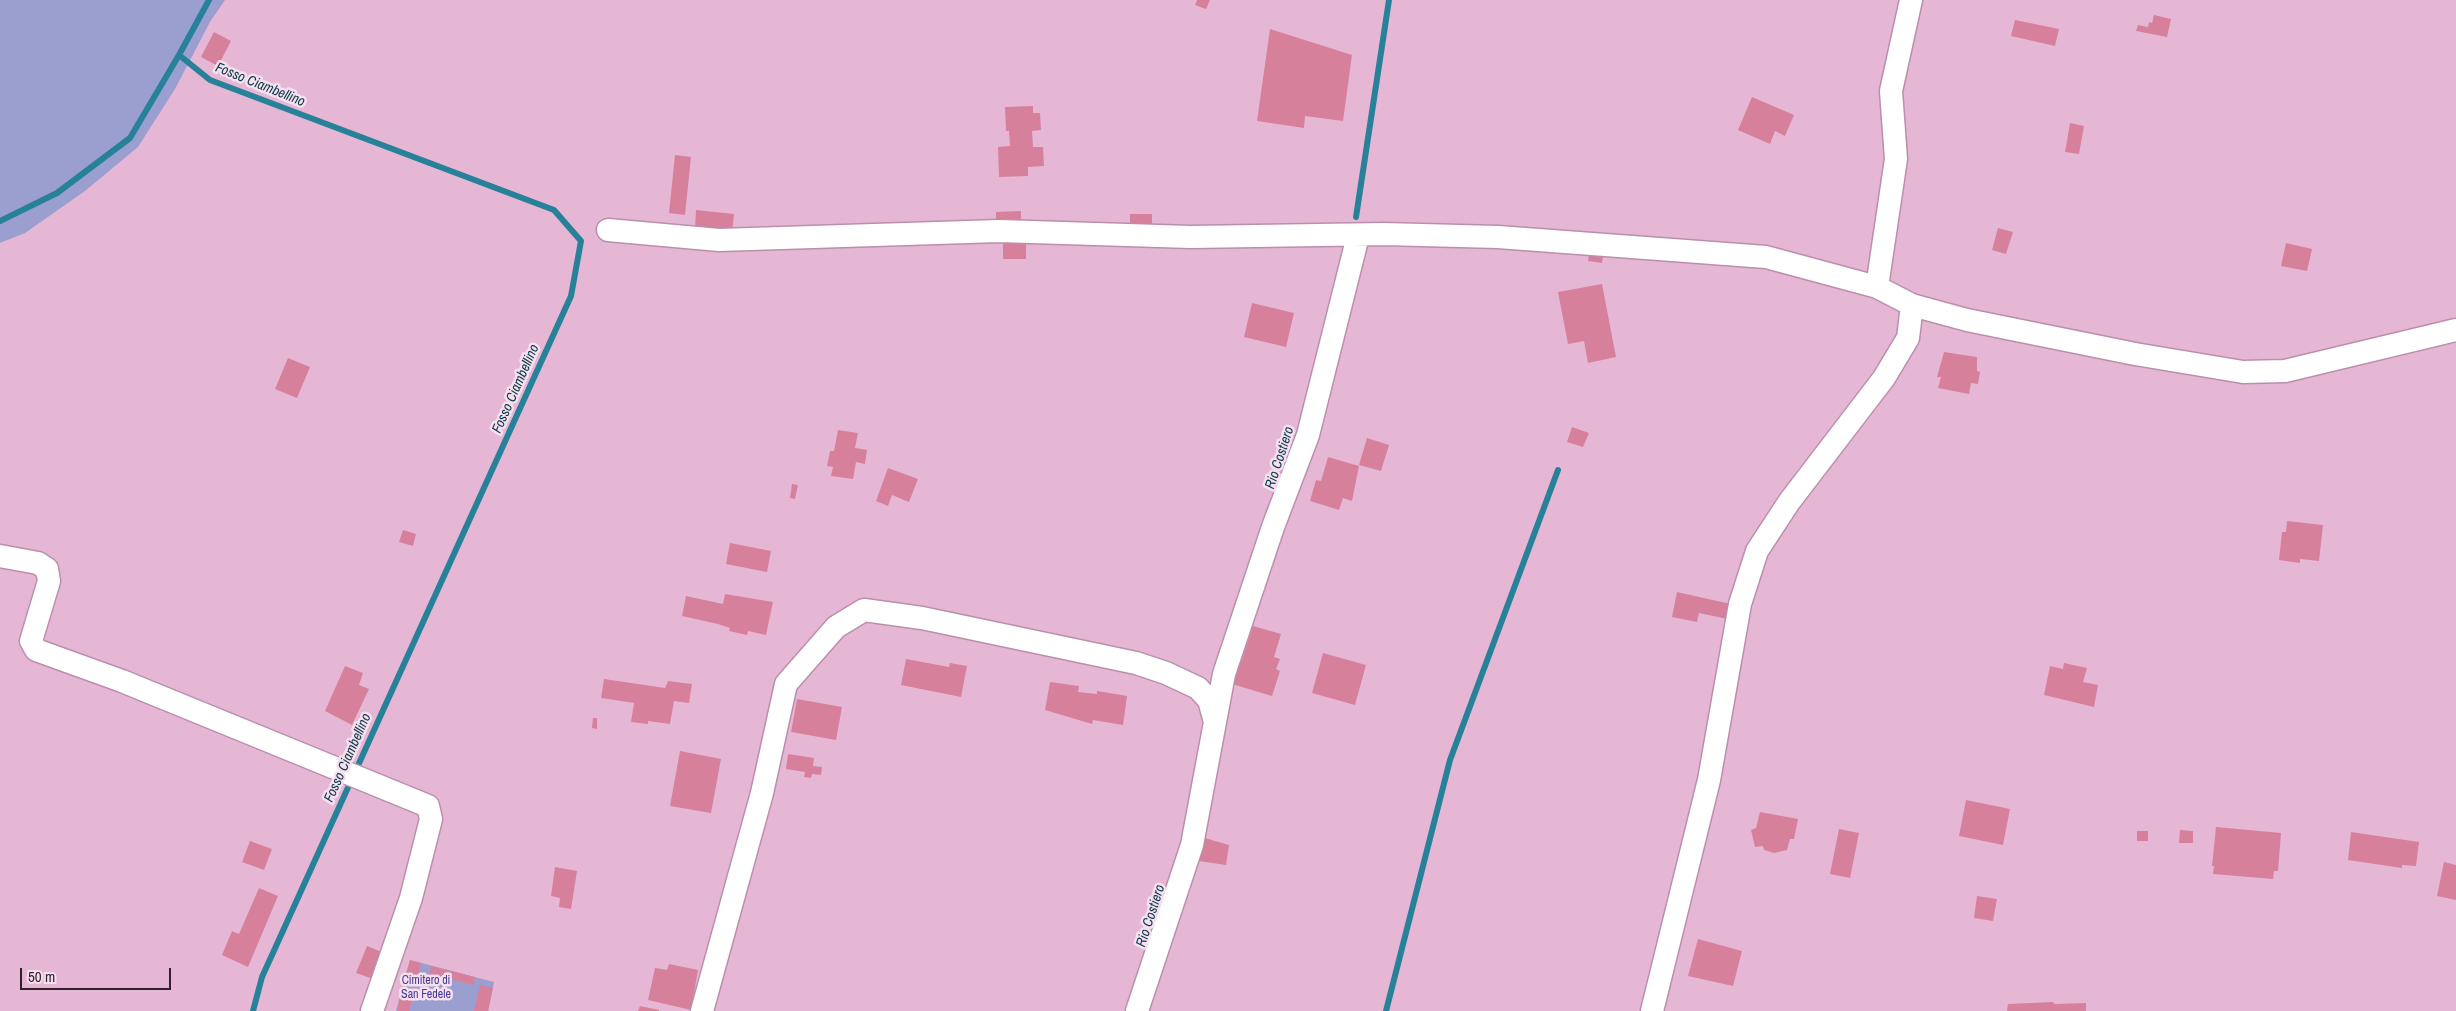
<!DOCTYPE html>
<style>
body{margin:0}
#map{position:relative;width:2456px;height:1011px;overflow:hidden;background:#e6b7d5;font-family:"Archivo Narrow",sans-serif}
canvas{display:block}
.scale{position:absolute;left:20px;top:968px;width:151px;height:22px;box-sizing:border-box;border:2px solid #32202c;border-top:0;padding-left:6px;font-size:15px;line-height:18px;white-space:nowrap;color:#32202c;-webkit-text-stroke:4px #f8dfef;paint-order:stroke}
</style>
<div id="map">
<canvas width="2456" height="1011"></canvas>
<div class="scale">50 m</div>
</div>
<script>
const context = document.querySelector('canvas').getContext('2d');
context.lineJoin = 'round';
function fillPath(path, color) {
  context.fillStyle = color;
  context.fill(path, 'evenodd');
}
function toPath(rows) {
  const path = new Path2D();
  for (const r of rows) {
    path.moveTo(r[0], r[1]);
    for (let i = 2; i < r.length; i += 2) path.lineTo(r[i], r[i + 1]);
  }
  return path;
}
function strokePath(path, color, width, dash) {
  context.strokeStyle = color;
  context.lineWidth = width;
  context.lineCap = dash ? 'butt' : 'round';
  context.setLineDash(dash || []);
  context.stroke(path);
}
function label(font, color, halo, rows, align = 'center') {
  context.font = font + ' "Archivo Narrow",sans-serif';
  context.lineWidth = 5;
  context.setLineDash([]);
  context.textBaseline = 'middle';
  context.strokeStyle = halo;
  context.fillStyle = color;
  for (const [text, x, y, turn = 0] of rows) {
    context.save();
    context.translate(x, y);
    context.rotate((+turn || 0) * Math.PI / 180);
    context.textAlign = isNaN(turn) ? turn : align;
    if (halo) context.strokeText(text, 0, 0);
    context.fillText(text, 0, 0);
    context.restore();
  }
}
fillPath(toPath([
 [0,0,225,0,210,22,175,89,138,147,85,191,25,233,0,243],
 [410,960,494,982,488,1011,396,1011]
]), '#9a9fd0');
strokePath(toPath([
 [209,0,179,55,210,80,554,210,581,241,571,296,262,977,253,1011],
 [1356,217,1389,0],
 [0,221,57,193,130,138,179,55],
 [1386,1011,1450,760,1558,470]
]), '#278199', 6);
fillPath(toPath([
 [1197,0,1210,0,1206,9,1195,5],
 [2154,15,2171,19,2167,37,2136,31,2138,25,2148,27,2149,22,2152,23],
 [2015,20,2059,29,2055,46,2011,36],
 [1270,29,1352,55,1343,121,1305,116,1304,128,1257,121],
 [214,32,231,41,218,66,201,57],
 [1752,97,1794,115,1785,136,1775,131,1770,144,1738,130],
 [1033,106,1033,113,1040,113,1041,130,1032,131,1033,147,1043,147,1044,166,1028,167,1028,176,999,177,998,147,1010,146,1009,131,1006,131,1005,107],
 [2070,123,2084,126,2079,154,2065,152],
 [675,155,691,157,685,215,669,213],
 [696,210,734,214,732,233,695,230],
 [1021,211,1021,224,996,225,996,212],
 [1130,214,1152,214,1152,230,1130,230],
 [1998,228,2013,232,2006,254,1992,250],
 [1003,240,1026,240,1026,259,1003,259],
 [2286,243,2312,249,2307,271,2281,266],
 [1590,248,1604,250,1602,263,1588,261],
 [1602,284,1616,357,1588,363,1584,341,1568,344,1558,292],
 [1252,303,1294,313,1286,347,1244,337],
 [1944,352,1977,357,1977,371,1980,372,1978,384,1971,383,1969,394,1938,388,1941,377,1937,377],
 [288,358,310,367,297,398,275,389],
 [1572,427,1589,433,1583,447,1567,442],
 [838,430,858,433,855,448,867,450,865,464,856,462,853,479,831,476,833,467,827,466,830,451,834,451],
 [1367,438,1389,445,1381,471,1359,465],
 [1328,457,1359,466,1352,501,1343,498,1339,510,1310,501,1316,480,1321,481],
 [888,468,918,479,909,502,892,495,888,506,876,501],
 [792,484,798,485,795,499,790,498],
 [2287,521,2323,525,2319,561,2300,559,2300,563,2279,560,2282,532,2286,532],
 [403,530,416,534,413,546,399,542],
 [730,543,771,551,767,572,726,564],
 [1677,592,1735,605,1732,620,1699,613,1697,622,1672,617],
 [725,594,773,602,766,635,748,631,747,635,729,631,730,628,718,624,682,616,686,596,723,604],
 [1253,626,1281,634,1274,657,1280,659,1276,669,1280,671,1272,696,1232,684,1239,659,1242,660],
 [1323,653,1366,665,1355,705,1312,693],
 [906,659,949,667,950,663,967,666,961,697,901,685],
 [2064,663,2087,668,2083,682,2098,685,2094,707,2044,695,2050,666,2063,669],
 [345,666,363,673,359,685,369,689,352,725,325,711],
 [604,679,665,688,668,681,692,684,689,703,674,701,670,724,648,721,648,724,631,722,634,703,601,698],
 [1050,682,1079,686,1078,692,1097,694,1097,691,1127,696,1123,725,1093,720,1092,724,1045,710],
 [797,699,842,707,836,740,791,732],
 [593,718,597,718,597,729,592,728],
 [680,751,721,759,711,813,670,806],
 [788,754,814,758,813,766,822,767,821,775,812,774,811,778,804,777,805,772,786,769],
 [1966,800,2010,809,2003,845,1959,836],
 [1760,812,1798,819,1794,839,1790,839,1787,850,1774,853,1764,850,1763,846,1755,847,1751,830,1756,828],
 [2216,827,2281,833,2278,871,2274,871,2273,879,2213,874,2214,866,2212,866],
 [1839,829,1859,833,1850,878,1830,874],
 [2180,830,2193,831,2193,843,2179,843],
 [2137,831,2148,831,2148,841,2137,841],
 [2351,832,2419,842,2416,866,2402,865,2402,868,2348,860],
 [1205,838,1229,845,1226,865,1199,861],
 [250,841,272,849,264,870,242,862],
 [2444,862,2456,865,2456,900,2437,896],
 [555,867,577,871,571,909,559,907,560,898,551,896],
 [259,888,278,896,248,967,222,955,232,931,239,934],
 [1977,896,1997,899,1993,921,1974,918],
 [1698,939,1742,951,1733,986,1688,976],
 [367,946,389,955,379,981,356,973],
 [410,960,421,963,415,987,403,984],
 [669,964,698,970,691,1010,648,1000,655,968,667,970],
 [431,966,475,977,474,985,429,974],
 [480,985,493,988,488,1011,474,1011],
 [401,994,413,997,409,1011,397,1011],
 [2053,1002,2054,1004,2086,1003,2086,1011,2007,1011,2008,1004],
 [640,1006,659,1010,659,1011,638,1011]
]), '#d7809c');
const street = toPath([
 [608,230,719,240,999,231,1191,237,1383,234,1498,237,1766,257,1877,287,1912,305,1967,320,2135,354,2243,372,2285,371,2456,330],
 [1877,287,1896,159,1891,91,1911,0],
 [0,556,38,563,47,569,49,581,31,641,36,650,122,681,428,806,431,819,411,898,372,1011],
 [702,1011,762,793,786,684,836,627,864,610,922,618,1136,663,1166,673,1198,688,1209,700,1215,722],
 [1137,1011,1192,845,1224,674,1273,527,1308,435,1358,236],
 [1652,1011,1709,780,1740,604,1757,551,1789,502,1884,378,1908,338,1912,305]
]);
strokePath(street, '#bb8fac', 25);
strokePath(street, '#fff', 22);
label('12px', '#403c95', '#f8dfef', [
 ["Cimitero di",426,981],
 ["San Fedele",426,995]
]);
label('italic 14px', '#063c49', '#f8dfef', [
 ["Fosso Ciambellino",260,85,22],
 ["Fosso Ciambellino",516,389,-66],
 ["Rio Costiero",1280,458,-72],
 ["Fosso Ciambellino",348,758,-66],
 ["Rio Costiero",1151,916,-72]
]);
</script>
